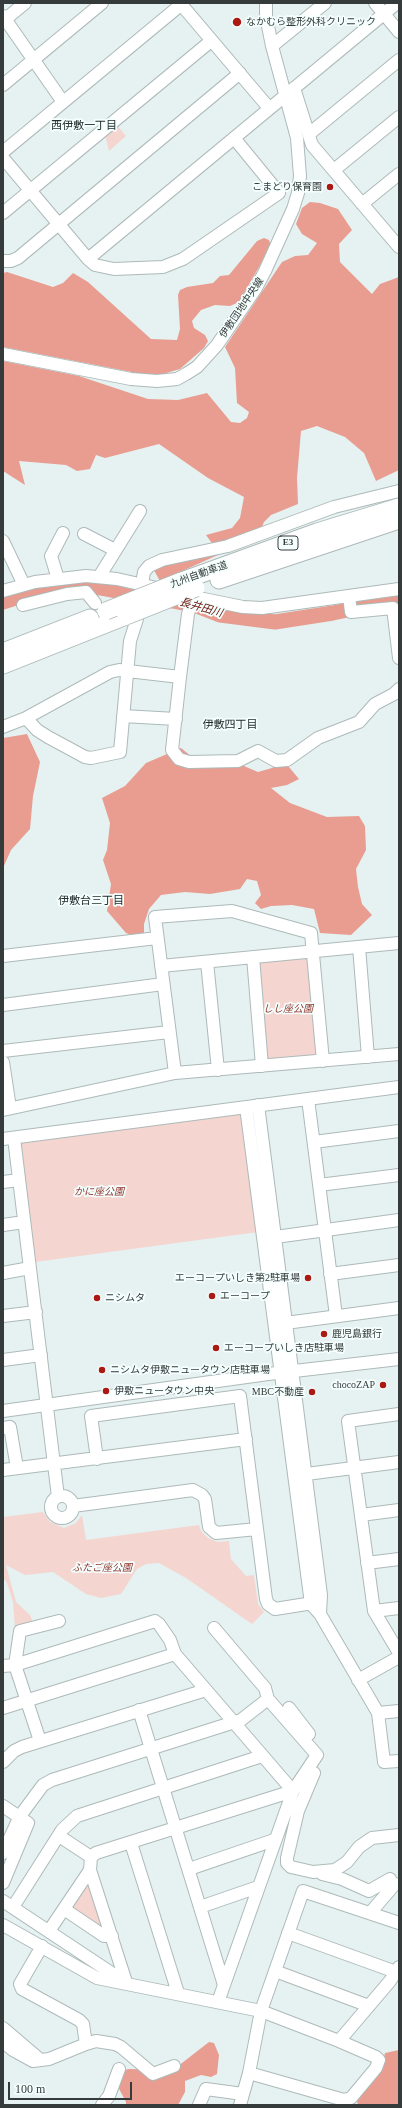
<!DOCTYPE html>
<meta charset="utf-8">
<style>
body{margin:0}
#map{position:relative;width:402px;height:2108px;overflow:hidden;background:#e5f2f1;font-family:"Times New Roman",serif}
canvas{display:block}
.frame{position:absolute;inset:0;border:4px solid #353a3a;pointer-events:none}
.scale{position:absolute;left:8px;top:2082px;width:124px;height:18px;box-sizing:border-box;border:2px solid #353a3a;border-top:0;padding-left:5px;font-size:12px;line-height:14px;white-space:nowrap;color:#353a3a;-webkit-text-stroke:3px #f4fffe;paint-order:stroke}
</style>
<div id="map">
<canvas width="402" height="2108"></canvas>
<div class="frame"></div>
<div class="scale">100 m</div>
</div>
<script>
const context = document.querySelector('canvas').getContext('2d');
context.lineJoin = 'round';
function fillPath(path, color) {
  context.fillStyle = color;
  context.fill(path, 'evenodd');
}
function toPath(rows) {
  const path = new Path2D();
  for (const r of rows) {
    if (r.length === 3) {
      path.moveTo(r[0] + r[2], r[1]);
      path.arc(r[0], r[1], r[2], 0, 2 * Math.PI);
      continue;
    }
    path.moveTo(r[0], r[1]);
    for (let i = 2; i < r.length; i += 2) path.lineTo(r[i], r[i + 1]);
  }
  return path;
}
function strokePath(path, color, width, dash) {
  context.strokeStyle = color;
  context.lineWidth = width;
  context.lineCap = dash ? 'butt' : 'round';
  context.setLineDash(dash || []);
  context.stroke(path);
}
function label(font, color, halo, rows, align = 'center') {
  context.font = font + ' "Times New Roman","Noto Sans JP",serif';
  context.lineWidth = 3.5;
  context.setLineDash([]);
  context.textBaseline = 'middle';
  context.strokeStyle = halo;
  context.fillStyle = color;
  for (const [text, x, y, turn = 0] of rows) {
    context.save();
    context.translate(x, y);
    context.rotate((+turn || 0) * Math.PI / 180);
    context.textAlign = isNaN(turn) ? turn : align;
    if (halo) context.strokeText(text, 0, 0);
    context.fillText(text, 0, 0);
    context.restore();
  }
}
fillPath(toPath([
 [116,124,126,136,109,151,105,134],
 [307,957,310,960,318,1053,315,1056,269,1060,265,1057,257,964,261,960],
 [240,1112,244,1116,258,1232,35,1262,21,1141],
 [43,1512,50,1522,64,1528,76,1523,82,1515,86,1540,199,1525,201,1531,208,1538,218,1542,229,1541,231,1559,246,1576,254,1575,258,1604,264,1612,252,1624,186,1578,159,1563,146,1564,137,1569,121,1594,101,1598,86,1594,53,1572,25,1575,6,1565,16,1602,30,1615,33,1622,15,1629,13,1602,7,1583,3,1578,3,1517],
 [86,1879,90,1881,105,1929,102,1932,70,1910]
]), '#f5d5d0');
fillPath(toPath([
 [310,202,320,203,338,209,352,230,339,244,340,262,372,294,380,284,399,277,399,470,376,481,364,453,345,437,317,426,301,431,297,478,298,504,271,515,264,522,258,537,160,581,151,565,214,546,206,535,232,528,240,518,244,497,208,478,159,444,105,458,96,455,90,469,77,471,66,465,19,461,25,485,3,471,3,361,79,376,148,399,178,400,207,393,231,422,240,423,247,418,249,412,237,403,235,368,225,347,282,262,295,256,308,255,317,243,302,234,296,224,302,208],
 [264,238,269,240,271,246,239,302,230,306,215,305,201,310,192,321,194,328,205,335,208,341,204,348,180,369,163,374,147,375,3,347,3,273,7,272,53,287,63,283,73,273,88,282,151,339,177,340,180,329,178,295,180,290,187,287,213,283,220,276,229,275,257,241],
 [27,734,40,762,33,796,30,829,11,850,3,868,3,738],
 [181,748,197,761,237,763,258,772,272,768,284,761,299,779,287,785,271,788,290,803,327,817,359,816,365,826,366,850,356,869,358,887,362,904,372,915,351,935,320,933,314,909,292,905,271,906,261,909,255,903,261,895,257,881,247,879,240,889,210,894,185,892,161,895,149,909,144,924,144,940,126,933,107,911,111,884,103,860,107,850,110,823,102,798,125,786,146,763],
 [209,2042,214,2043,219,2055,217,2074,211,2077,201,2075,185,2081,185,2092,178,2105,126,2105,126,2102,116,2083,120,2073,128,2069,173,2070],
 [399,2050,399,2105,358,2105,356,2097,381,2068,385,2053]
]), '#e99d91');
strokePath(toPath([
 [3,602,28,594,73,586,101,588,173,601,197,606,220,615,275,622,333,613,399,599]
]), '#e89b8f', 15);
const minor = toPath([
 [180,3,269,108],
 [375,3,399,32],
 [3,16,63,102],
 [3,21,25,3],
 [272,46,325,3],
 [3,85,102,3],
 [294,88,312,145,399,247],
 [309,134,399,60],
 [3,152,183,3],
 [3,158,88,259,397,3],
 [334,170,399,117],
 [362,204,399,174],
 [3,213,211,41],
 [88,259,95,265,114,269,163,267,183,259,279,193,234,138],
 [3,261,11,261,18,258,240,73],
 [3,354,131,379,157,381,177,379,186,374,197,367,217,345,256,288,265,271,293,209,298,193,300,176,297,138,272,46,266,16,266,3],
 [84,534,115,550],
 [3,541,24,585],
 [99,577,140,511],
 [58,579,51,556,63,533],
 [142,584,144,572,149,566,162,560,228,546,334,507,399,491],
 [3,591,35,582,86,576,117,579,161,589],
 [86,592,95,603],
 [179,594,243,607,262,608,399,589],
 [349,596,351,612,393,608,399,658],
 [23,605,67,594,86,592],
 [180,677,172,750,179,759,189,762,238,761,258,751,276,761,287,760,318,738,359,722,375,704,394,694,399,689],
 [123,716,176,719],
 [26,718,37,730,48,737,85,757,91,758,120,752,130,641,137,619],
 [3,727,26,718,110,672,119,670,180,677,188,614,193,598],
 [359,947,368,1057],
 [3,956,157,938],
 [253,957,262,1066],
 [207,962,218,1070],
 [161,966,399,943],
 [3,1005,163,984],
 [3,1051,169,1032],
 [3,1062,10,1108],
 [175,1073,155,917,232,911,311,933,323,1061],
 [308,1099,336,1316],
 [258,1105,321,1595,320,1614],
 [246,1107,311,1604,320,1614,378,1713,384,1762,399,1761],
 [3,1110,175,1073,399,1054],
 [14,1138,58,1497],
 [3,1139,399,1087],
 [314,1142,399,1131],
 [3,1182,19,1180],
 [319,1185,399,1175],
 [3,1225,24,1222],
 [268,1238,399,1220],
 [3,1273,30,1268],
 [330,1274,399,1265],
 [3,1316,36,1312],
 [278,1324,399,1308],
 [3,1360,41,1355],
 [3,1411,268,1374,399,1359],
 [399,1414,348,1421,374,1611,399,1653],
 [3,1428,10,1427,17,1468],
 [97,1459,91,1416,240,1396,266,1599,268,1604,275,1609,319,1602],
 [3,1470,246,1439],
 [299,1475,399,1462],
 [62,1507,11],
 [73,1506,193,1490,202,1495,205,1499,209,1527,216,1533,257,1529],
 [361,1515,399,1510],
 [367,1563,399,1559],
 [374,1611,399,1608],
 [214,1628,265,1688,268,1699,317,1755,293,1791,218,2002],
 [3,1666,15,1665,20,1631,59,1621],
 [358,1680,399,1657],
 [3,1708,175,1654],
 [289,1708,309,1734],
 [139,1710,224,1985],
 [378,1713,399,1711],
 [40,1741,15,1665,155,1621,159,1624,170,1640,175,1654,293,1791,96,1853,91,1857,90,1870,126,1982],
 [3,1762,14,1751,22,1747,206,1690],
 [314,1773,298,1811,287,1858,287,1863,291,1867,313,1872,335,1870,347,1862,359,1847,372,1838,399,1835],
 [3,1806,28,1823,3,1883],
 [59,1836,91,1857],
 [131,1843,178,1993],
 [3,1853,20,1816,43,1785,52,1780,241,1720,268,1699],
 [189,1869,274,1840],
 [322,1874,342,1879,369,1891,390,1879],
 [3,1901,122,1980],
 [13,1907,62,1830,77,1816,262,1756],
 [200,1907,258,1887],
 [64,1909,104,1936,112,1936],
 [370,1913,395,1884],
 [3,1925,97,1978,261,2011,339,2041,376,2057,379,2060,376,2068,351,2098,344,2100,249,2073],
 [49,1931,90,1870],
 [288,1933,396,1972],
 [275,1971,369,2006],
 [3,2028,37,2057],
 [339,2041,390,1981,399,1967],
 [3,2042,13,2050,33,2061,49,2059,86,2044,83,2024,79,2020,22,1989,20,1984,42,1946],
 [86,2044,96,2041,115,2044,121,2047,153,2074,174,2066],
 [102,2105,109,2096,119,2069],
 [199,2105,206,2089,243,2094],
 [240,2105,249,2073,261,2011,303,1891,399,1923]
]);
const highway = toPath([
 [219,580,399,520],
 [179,582,317,532,399,507],
 [3,652,90,618],
 [3,665,126,616]
]);
strokePath(minor, '#adbab9', 14);
strokePath(highway, '#adbab9', 19);
strokePath(minor, '#fff', 12);
strokePath(highway, '#fff', 17);
const highwayBridge = toPath([
 [106,611,179,582],
 [126,616,196,588]
]);
strokePath(highwayBridge, '#adbab9', 19, []);
strokePath(highwayBridge, '#fff', 17);
for (const [x, y, r, color] of [
 [237,22,5,"#ab1a12"],
 [330,187,4,"#ab1a12"],
 [308,1278,4,"#ab1a12"],
 [212,1296,4,"#ab1a12"],
 [97,1298,4,"#ab1a12"],
 [324,1334,4,"#ab1a12"],
 [216,1348,4,"#ab1a12"],
 [102,1370,4,"#ab1a12"],
 [383,1385,4,"#ab1a12"],
 [106,1391,4,"#ab1a12"],
 [312,1392,4,"#ab1a12"]
]) {
  const dot = new Path2D();
  dot.arc(x, y, r, 0, 2 * Math.PI);
  context.fillStyle = color;
  context.fill(dot);
  strokePath(dot, '#f4fffe', 1.5);
}
for (const [x, y, w] of [
 [288,543,20]
]) {
  const box = new Path2D();
  box.roundRect(x - w / 2, y - 7, w, 14, 3);
  context.fillStyle = '#f4fffe';
  context.fill(box);
  strokePath(box, '#353a3a', 1);
}
label('bold 9px', '#353a3a', null, [
 ["E3",288,543]
]);
label('10px', '#353a3a', '#f4fffe', [
 ["なかむら整形外科クリニック",246,22],
 ["こまどり保育園",322,187,"right"],
 ["エーコープいしき第2駐車場",300,1278,"right"],
 ["エーコープ",220,1296],
 ["ニシムタ",105,1298],
 ["鹿児島銀行",332,1334],
 ["エーコープいしき店駐車場",224,1348],
 ["ニシムタ伊敷ニュータウン店駐車場",110,1370],
 ["chocoZAP",375,1385,"right"],
 ["伊敷ニュータウン中央",114,1391],
 ["MBC不動産",304,1392,"right"]
], 'left');
label('10px', '#353a3a', '#f4fffe', [
 ["伊敷団地中央線",242,308,-56],
 ["九州自動車道",199,575,-20]
]);
label('italic 10px', '#90362c', '#f4fffe', [
 ["しし座公園",288,1009],
 ["かに座公園",99,1192],
 ["ふたご座公園",102,1568]
]);
label('11px', '#232e2d', '#f4fffe', [
 ["西伊敷一丁目",84,126],
 ["伊敷四丁目",230,725],
 ["伊敷台三丁目",91,901]
]);
label('italic 11px', '#6f160f', '#f4fffe', [
 ["長井田川",201,608,16]
]);
</script>
